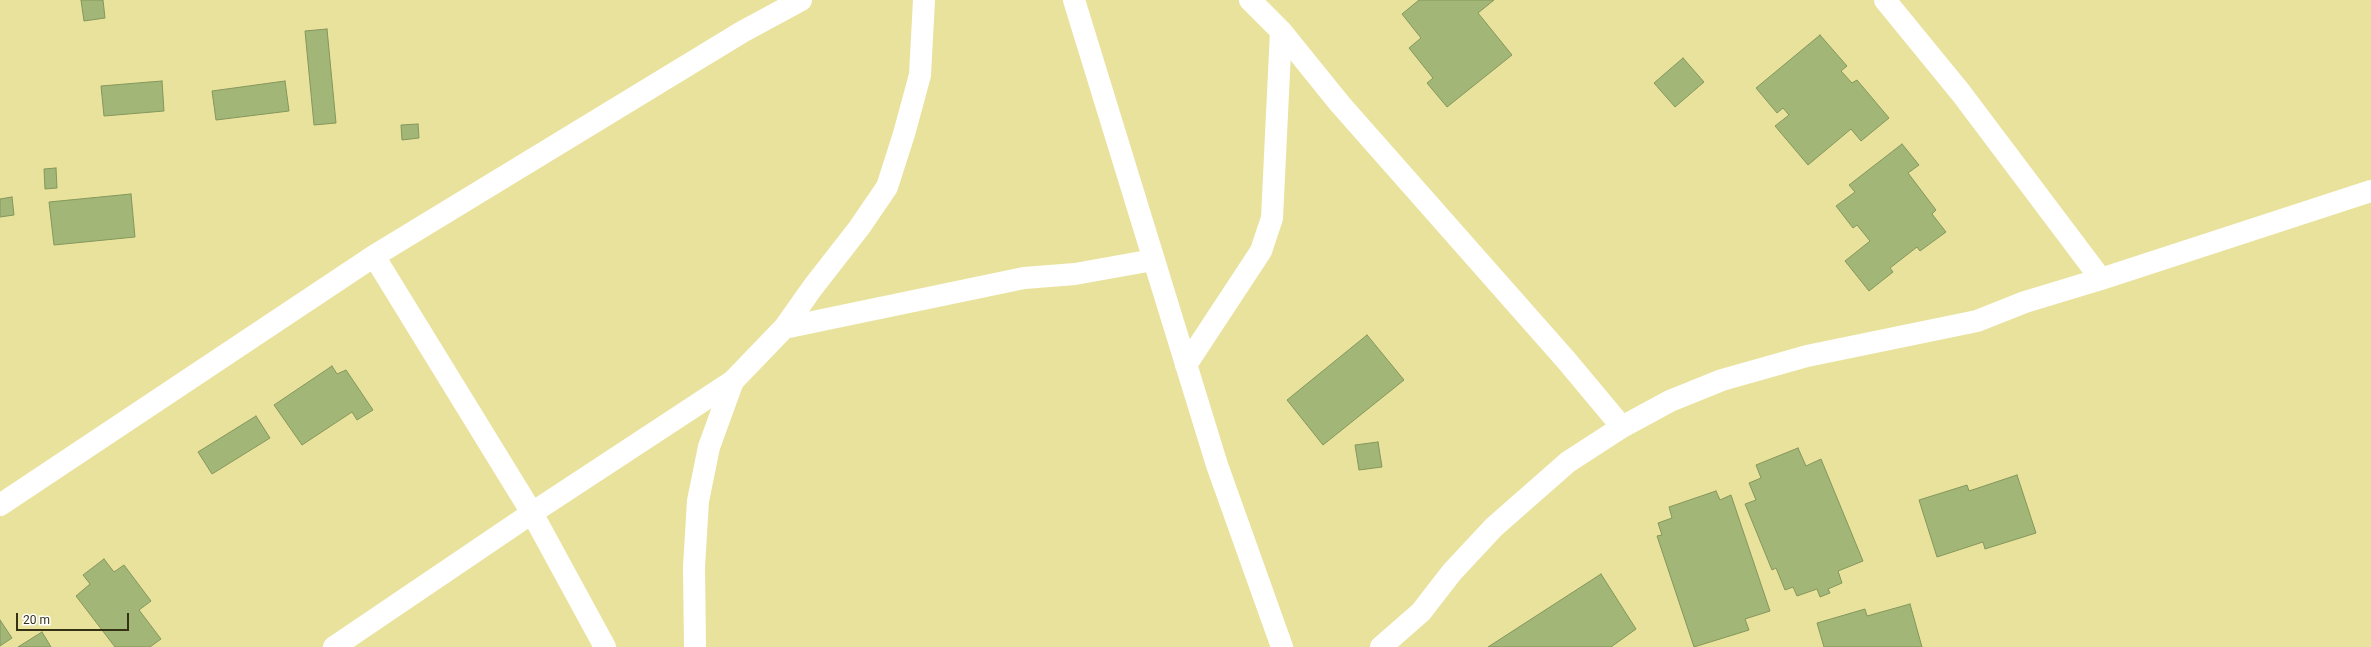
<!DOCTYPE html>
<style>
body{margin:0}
#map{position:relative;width:2371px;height:647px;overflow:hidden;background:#e9e29d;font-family:Roboto,sans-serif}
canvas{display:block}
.scale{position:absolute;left:16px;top:613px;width:113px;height:18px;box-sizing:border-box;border:2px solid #343115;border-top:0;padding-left:5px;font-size:12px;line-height:14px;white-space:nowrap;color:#343115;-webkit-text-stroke:3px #fff;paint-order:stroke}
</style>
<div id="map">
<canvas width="2371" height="647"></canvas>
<div class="scale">20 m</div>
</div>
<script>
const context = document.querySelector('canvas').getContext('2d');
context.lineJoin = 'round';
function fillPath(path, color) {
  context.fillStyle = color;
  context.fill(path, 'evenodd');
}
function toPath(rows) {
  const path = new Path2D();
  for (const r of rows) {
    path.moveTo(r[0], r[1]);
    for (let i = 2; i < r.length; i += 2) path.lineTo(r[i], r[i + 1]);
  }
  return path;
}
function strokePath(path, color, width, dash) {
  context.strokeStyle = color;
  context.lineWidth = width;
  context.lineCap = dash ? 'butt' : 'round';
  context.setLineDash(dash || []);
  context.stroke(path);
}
const building = toPath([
 [81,0,103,0,105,18,84,21,81,0],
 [1419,0,1494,0,1478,13,1512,55,1447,107,1427,83,1433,78,1409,48,1421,38,1402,14,1419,0],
 [327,29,336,123,314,125,305,31,327,29],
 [1820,35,1847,66,1841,71,1852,83,1857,80,1889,118,1861,141,1851,129,1808,165,1775,126,1789,115,1783,108,1777,113,1756,88,1820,35],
 [1683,58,1704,82,1675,107,1654,83,1683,58],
 [162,81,164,111,104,116,101,86,162,81],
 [285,81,289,111,216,120,212,91,285,81],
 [418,124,419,138,402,140,401,125,418,124],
 [1902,144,1919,165,1908,173,1936,210,1932,214,1946,232,1920,251,1917,247,1890,268,1893,272,1869,291,1845,261,1870,241,1857,225,1853,228,1836,206,1855,192,1849,185,1902,144],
 [56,168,57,188,45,189,44,169,56,168],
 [131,194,135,237,54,245,49,202,131,194],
 [12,197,14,215,0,217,0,199,12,197],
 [1367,335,1404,380,1323,445,1287,400,1367,335],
 [332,366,337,374,346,370,373,410,357,420,352,412,302,445,274,405,332,366],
 [256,416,270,438,212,474,198,452,256,416],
 [1378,442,1382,467,1359,470,1355,445,1378,442],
 [1798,448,1806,466,1821,459,1863,561,1838,571,1842,583,1828,589,1830,593,1820,597,1817,589,1797,596,1793,587,1785,590,1776,568,1772,570,1745,504,1756,500,1749,483,1761,478,1756,465,1798,448],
 [2017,475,2036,533,1985,549,1983,542,1937,557,1919,500,1967,485,1969,491,2017,475],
 [1716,491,1720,500,1731,495,1770,611,1745,619,1749,630,1694,647,1657,536,1662,535,1658,523,1672,518,1669,507,1716,491],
 [104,559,114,572,124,565,151,601,139,610,161,639,150,647,115,647,76,596,90,584,83,575,104,559],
 [1601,574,1636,629,1611,647,1488,647,1601,574],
 [1910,604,1922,647,1824,647,1817,623,1865,609,1867,616,1910,604],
 [0,620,12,638,0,646,0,620],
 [42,632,51,647,18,647,42,632]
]);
fillPath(building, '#a2b677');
strokePath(building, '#84975a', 1);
strokePath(toPath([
 [1250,0,1281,31,1340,104,1566,360,1622,427],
 [374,256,532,513,605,647],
 [2101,279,2371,191],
 [784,328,1024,278,1075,274,1153,260],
 [1186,365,1261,251,1272,218,1281,31],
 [0,505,374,256,742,32,801,0],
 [334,647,532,513,733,381,784,328,813,287,859,228,887,187,904,134,920,75,924,0],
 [695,647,694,567,698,501,709,447,733,381],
 [1381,647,1421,612,1452,572,1494,527,1568,462,1622,427,1670,401,1722,380,1807,356,1977,321,2025,302,2101,279,1961,93,1885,0]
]), '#fff', 22);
strokePath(toPath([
 [1074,0,1217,465,1282,647]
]), '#fff', 22);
</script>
